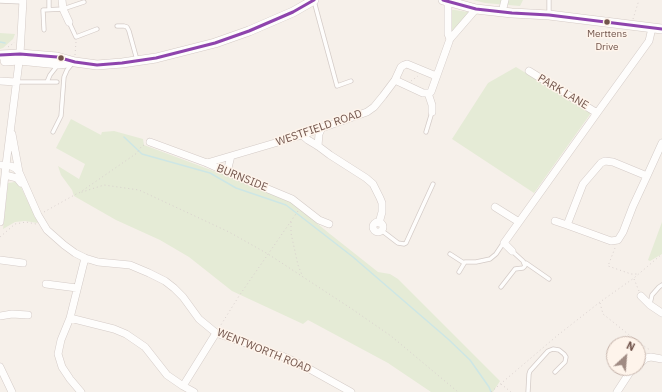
<!DOCTYPE html>
<style>
body{margin:0}
#map{position:relative;width:662px;height:392px;overflow:hidden;background:#f6f0ea;font-family:"IBM Plex Sans",sans-serif}
canvas{display:block}
.north{position:absolute;left:606px;top:336px;width:40px;height:40px;box-sizing:border-box;background:#fef4eb;border:1px solid #c6b4ab;border-radius:50%;rotate:26deg;font-size:11px;font-weight:700;line-height:16px;text-align:center;color:#72554c}
.north::after{content:'';display:block;margin:auto;width:14px;height:18px;background:#a08b83;clip-path:polygon(50% 0,100% 100%,50% 72%,0 100%)}
</style>
<div id="map">
<canvas width="662" height="392"></canvas>
<div class="north">N</div>
</div>
<script>
const context = document.querySelector('canvas').getContext('2d');
context.lineJoin = 'round';
function fillPath(path, color) {
  context.fillStyle = color;
  context.fill(path, 'evenodd');
}
function toPath(rows) {
  const path = new Path2D();
  for (const r of rows) {
    if (r.length === 3) {
      path.moveTo(r[0] + r[2], r[1]);
      path.arc(r[0], r[1], r[2], 0, 2 * Math.PI);
      continue;
    }
    path.moveTo(r[0], r[1]);
    for (let i = 2; i < r.length; i += 2) path.lineTo(r[i], r[i + 1]);
  }
  return path;
}
function strokePath(path, color, width, dash) {
  context.strokeStyle = color;
  context.lineWidth = width;
  context.lineCap = dash ? 'butt' : 'round';
  context.setLineDash(dash || []);
  context.stroke(path);
}
function label(font, color, halo, rows, align = 'center') {
  context.font = font + ' "IBM Plex Sans",sans-serif';
  context.lineWidth = 3;
  context.setLineDash([]);
  context.textBaseline = 'middle';
  context.strokeStyle = halo;
  context.fillStyle = color;
  for (const [text, x, y, turn = 0] of rows) {
    context.save();
    context.translate(x, y);
    context.rotate((+turn || 0) * Math.PI / 180);
    context.textAlign = isNaN(turn) ? turn : align;
    if (halo) context.strokeText(text, 0, 0);
    context.fillText(text, 0, 0);
    context.restore();
  }
}
fillPath(toPath([
 [473,0,523,0,520,6,485,3],
 [448,9,468,12,468,14,453,32,451,32],
 [0,33,15,34,13,39,3,48,0,49],
 [516,67,591,113,534,193,452,139,488,83],
 [71,119,101,135,102,132,114,131,143,139,144,145,152,148,286,198,330,234,378,272,390,274,398,279,500,381,493,392,431,392,388,363,308,320,303,324,232,291,189,257,160,240,116,220,74,196,72,190,61,175,58,166,79,179,85,164,56,148],
 [15,182,20,185,38,223,25,221,15,222,3,229,8,183],
 [662,222,662,254,650,261,648,260]
]), '#e5ebd6');
strokePath(toPath([
 [0,42,5,43],
 [124,137,142,154,210,173,236,188,286,205,353,257,448,339,470,360,489,387,491,392]
]), '#cde6e5', 1.5);
const service = toPath([
 [49,0,49,9],
 [549,0,549,14],
 [0,1,23,2],
 [314,1,337,86,351,81],
 [69,22,76,37,97,29],
 [117,26,124,26,127,27,129,31,137,60],
 [44,30,43,10,63,9,84,2],
 [16,82,57,82],
 [47,82,50,75,57,66],
 [53,132,61,116,64,77,67,70,71,65],
 [426,132,432,112],
 [381,230,398,243,404,244,406,243,433,184],
 [450,254,464,263],
 [524,263,526,263,549,279],
 [459,272,465,262,476,262,490,259,496,254,502,245,504,243],
 [501,287,515,269,523,268,525,266,523,261,512,251],
 [650,304,652,295,659,287,662,285],
 [528,392,529,374,530,371,548,351,553,349,559,350,564,354,566,357,565,362,555,372]
]);
const minor = toPath([
 [62,0,63,9,69,22],
 [448,2,448,34,450,39],
 [502,12,505,0],
 [529,71,597,113],
 [395,80,423,93,428,93],
 [0,81,16,82],
 [428,93,431,92,450,39,476,9],
 [428,93,432,105,432,112],
 [12,134,19,172],
 [302,135,308,140,318,146,330,155,366,178,373,184,380,198,382,203,382,212,379,223],
 [150,142,207,163,227,172,292,199,319,220,329,224],
 [318,146,319,134,322,127],
 [207,163,302,135,367,112,374,107,383,96,395,80,401,67,404,65,407,64,436,76],
 [0,165,11,166,15,168,19,172,38,215,47,230,64,245,75,253,85,258,98,262,130,265,149,273,165,281,174,288,183,297,199,319,216,333,251,345,282,356,306,367,351,392],
 [227,172,231,156],
 [5,175,17,178,21,183],
 [647,176,613,162,605,161,601,163,583,184,567,225,611,241,618,240,623,232,633,206,647,176,662,143],
 [495,207,519,222],
 [555,221,567,225],
 [0,222,6,165,20,54,23,0],
 [378,227,5],
 [512,251,504,243,597,113,649,41,652,28],
 [0,260,23,263],
 [46,284,77,288],
 [641,296,650,305,662,313],
 [0,316,12,314,28,315],
 [70,318,114,329,126,334,145,347,167,375,183,386,194,392],
 [638,365,646,358,651,357,662,359],
 [0,367,12,392],
 [183,386,216,333],
 [81,392,70,379,62,367,58,354,61,340,70,318,85,258],
 [617,392,630,372,635,368]
]);
const secondary = toPath([
 [443,0,476,9,512,13,549,15,662,29],
 [0,55,20,54,57,57,75,62,97,65,122,63,156,58,215,43,249,31,293,12,314,0],
 [5,61,19,60,59,64,68,63]
]);
strokePath(service, '#d4cbc7', 5);
strokePath(minor, '#d4cbc7', 8);
strokePath(secondary, '#d5cbc6', 10);
strokePath(toPath([
 [633,19,639,0],
 [8,47,14,43,14,42],
 [75,55,76,42],
 [411,81,418,76],
 [144,145,141,147,137,153,79,193,104,185,139,190,229,232,268,254,352,309,391,336,458,392],
 [44,212,78,193],
 [291,222,291,233,294,247,298,265,302,275],
 [0,237,15,224,26,222,36,224],
 [615,248,608,266,631,274,638,274],
 [634,279,639,291],
 [600,303,603,314,638,342,650,350],
 [219,328,239,296,298,211],
 [501,384,511,392],
 [491,392,558,335,600,302,634,278,662,254]
]), '#d9d0ce', 1, [1, 3]);
strokePath(service, '#fefdfc', 3.5);
strokePath(minor, '#fefdfc', 7);
strokePath(secondary, '#fefdfc', 9);
strokePath(toPath([
 [443,0,476,9,512,13,549,15,662,29],
 [0,55,20,54,57,57,75,62,97,65,122,63,156,58,215,43,249,31,293,12,314,0]
]), '#8e44ad', 3);
for (const [x, y, r, color] of [
 [607,22,3.5,"#72554c"],
 [61,58,3.5,"#72554c"]
]) {
  const dot = new Path2D();
  dot.arc(x, y, r, 0, 2 * Math.PI);
  context.fillStyle = color;
  context.fill(dot);
  strokePath(dot, '#fef4eb', 1.5);
}
label('10px', '#72554c', '#fef4eb', [
 ["Merttens",607,34],
 ["Drive",607,47]
]);
label('11px', '#72554c', '#fef4eb', [
 ["PARK LANE",563,92,31],
 ["WESTFIELD ROAD",319,128,-19],
 ["BURNSIDE",242,178,22],
 ["WENTWORTH ROAD",264,351,22]
]);
</script>
